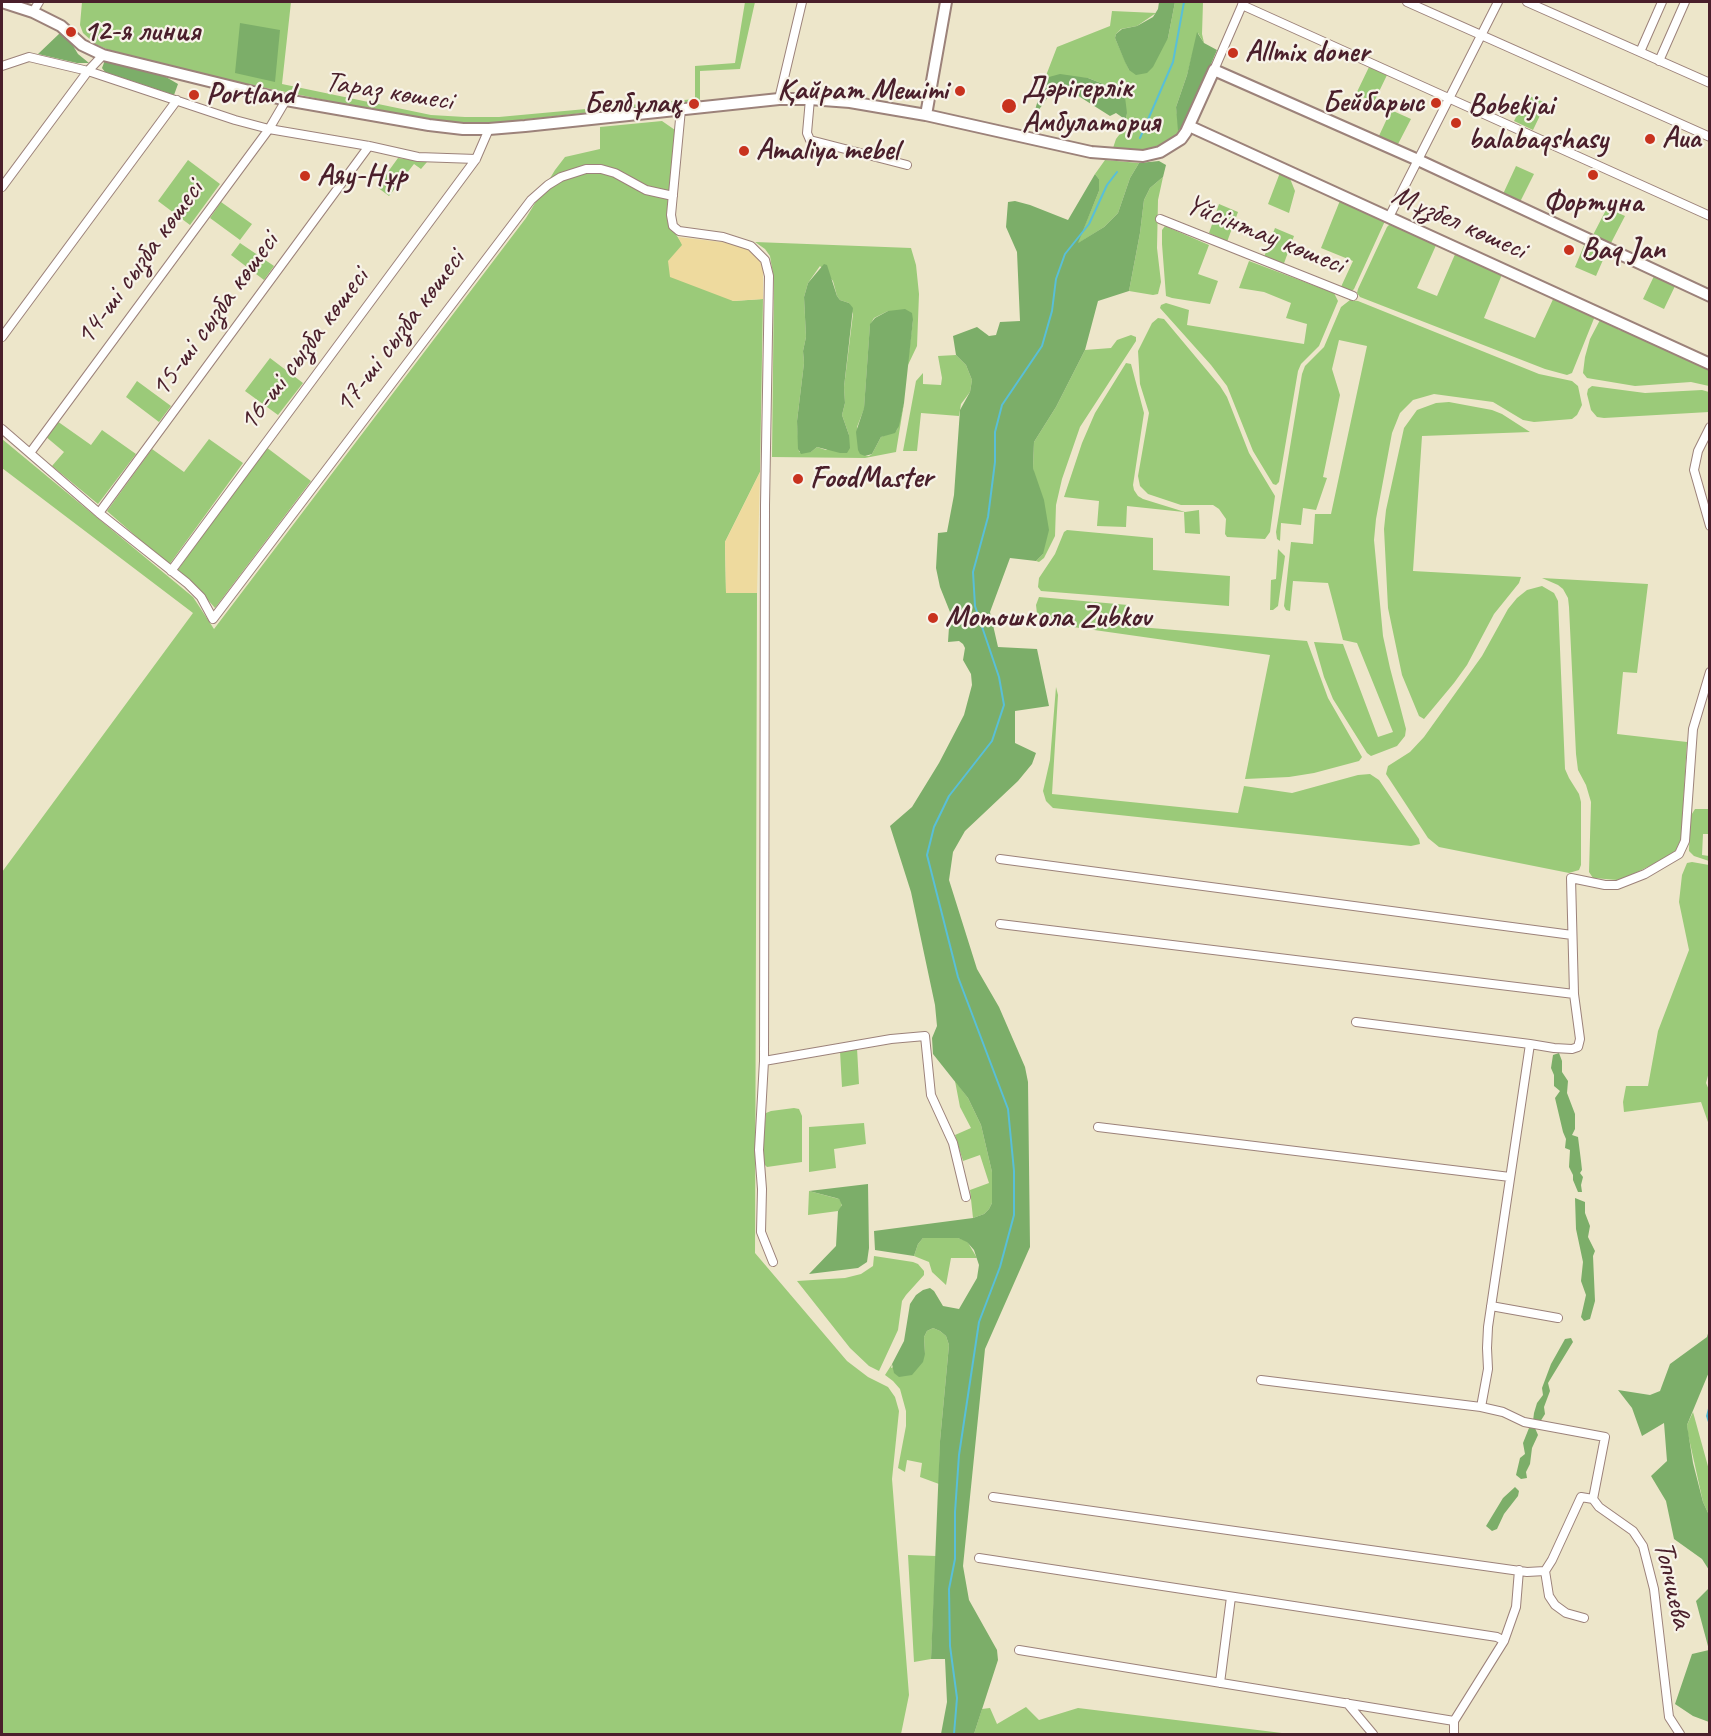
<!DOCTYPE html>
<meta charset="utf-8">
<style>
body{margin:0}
#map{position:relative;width:1711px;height:1736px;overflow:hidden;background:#ede6ca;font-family:Caveat,sans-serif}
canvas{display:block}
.frame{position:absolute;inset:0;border:3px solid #4a1f2b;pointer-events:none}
</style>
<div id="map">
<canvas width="1711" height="1736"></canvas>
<div class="frame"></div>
</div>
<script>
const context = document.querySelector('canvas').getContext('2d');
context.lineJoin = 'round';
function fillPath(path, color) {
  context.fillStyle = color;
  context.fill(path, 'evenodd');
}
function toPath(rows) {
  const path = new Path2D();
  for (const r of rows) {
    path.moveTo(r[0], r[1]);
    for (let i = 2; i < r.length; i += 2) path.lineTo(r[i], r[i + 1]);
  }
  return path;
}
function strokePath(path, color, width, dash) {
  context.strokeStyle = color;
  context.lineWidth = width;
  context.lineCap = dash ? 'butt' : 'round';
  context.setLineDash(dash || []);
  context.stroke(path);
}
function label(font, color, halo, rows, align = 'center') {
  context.font = font + ' Caveat,sans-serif';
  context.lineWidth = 4.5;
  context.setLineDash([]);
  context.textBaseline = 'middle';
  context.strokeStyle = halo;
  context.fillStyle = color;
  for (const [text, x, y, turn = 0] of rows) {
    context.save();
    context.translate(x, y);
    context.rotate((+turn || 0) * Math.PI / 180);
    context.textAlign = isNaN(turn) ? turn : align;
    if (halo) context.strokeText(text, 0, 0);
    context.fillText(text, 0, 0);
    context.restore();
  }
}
fillPath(toPath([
 [82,2,291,2,282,84,431,115,465,117,499,117,695,99,695,66,735,63,745,2,755,2,740,69,700,71,700,103,583,113,486,124,452,123,393,114,227,80,109,50,95,44,83,33,80,25],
 [1175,2,1203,2,1202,34,1204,43,1198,33,1187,75,1176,107,1179,130,1187,121,1183,130,1165,145,1152,149,1139,150,1113,148,1116,139,1129,122,1126,120,1127,113,1111,87,1088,78,1049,77,1042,86,1057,47,1110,26,1112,11,1156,13,1137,26,1121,29,1116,34,1115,38,1129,70,1168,38],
 [1369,67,1387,75,1374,102,1356,94],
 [1527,95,1546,103,1533,130,1514,121],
 [1391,110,1411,119,1397,146,1378,138],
 [662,121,675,130,667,221,683,245,733,301,763,299,760,472,725,542,726,593,757,593,755,1253,847,1361,868,1377,888,1387,895,1397,899,1411,892,1479,909,1695,901,1734,2,1734,2,872,193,613,2,468,2,439,193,597,214,629,526,218,555,170,565,157,600,149,600,127],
 [398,158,427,162,421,169,414,164,389,196,377,187],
 [188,160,220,184,190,225,158,201],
 [1105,160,1139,163,1130,178,1118,213,1104,227,1077,244,1099,191,1099,179,1095,174],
 [1516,166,1534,174,1520,202,1503,194],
 [1281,170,1289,176,1295,191,1289,213,1268,204],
 [1163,177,1158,200,1157,248,1161,282,1158,294,1153,295,1129,291,1140,233,1144,200,1150,188],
 [1341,198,1385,221,1354,289,1350,293,1340,289,1353,261,1321,248],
 [221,202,252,224,240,240,210,218],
 [1219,204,1238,212,1227,242,1209,233],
 [1607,208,1625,216,1611,243,1593,235],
 [1391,223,1437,243,1417,288,1437,296,1456,252,1503,272,1484,318,1535,338,1555,295,1595,316,1572,373,1567,375,1545,369,1360,297,1357,293,1358,289,1387,227],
 [1165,226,1209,245,1198,274,1218,281,1210,304,1172,298,1166,296,1162,244,1162,230],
 [1275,228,1294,236,1283,266,1264,257],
 [755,242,911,248,916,265,919,294,917,346,907,367,913,320,888,311,874,318,870,325,864,409,857,427,865,456,869,456,872,454,881,437,897,430,904,403,896,452,865,458,772,457,774,280,770,256,765,249],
 [820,266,833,281,837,296,840,300,849,303,853,314,844,387,845,403,842,415,849,435,826,450,817,447,811,452,799,452,797,421,804,363,803,351,806,337,804,297,808,283],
 [240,243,274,266,264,280,231,255],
 [1585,243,1606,253,1596,276,1575,267],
 [1249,261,1334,293,1338,301,1319,346,1301,364,1298,371,1279,482,1276,485,1273,484,1253,451,1227,386,1211,365,1160,308,1161,305,1166,303,1189,310,1187,325,1304,344,1307,324,1286,318,1291,303,1264,292,1239,288],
 [1655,274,1676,284,1664,309,1643,299],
 [1350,300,1358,301,1539,374,1572,381,1578,386,1582,405,1577,415,1572,419,1534,422,1523,420,1493,402,1434,394,1413,400,1400,413,1392,433,1376,519,1374,540,1383,636,1390,668,1406,729,1405,736,1397,746,1371,756,1367,753,1333,699,1324,677,1314,642,1343,644,1378,737,1393,732,1357,643,1343,640,1328,583,1293,581,1290,611,1286,610,1284,606,1291,542,1313,544,1315,514,1331,514,1367,346,1339,340,1332,369,1340,395,1323,477,1327,478,1316,510,1303,508,1301,525,1281,523,1280,541,1277,539,1276,532,1302,374,1305,366,1324,347,1341,307],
 [1158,318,1164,319,1220,386,1227,397,1249,453,1275,496,1270,532,1265,539,1227,537,1225,534,1226,519,1219,509,1213,505,1181,505,1148,494,1140,486,1138,476,1149,413,1140,384,1138,351,1152,323],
 [1600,320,1610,322,1619,330,1631,333,1709,366,1709,386,1691,382,1635,386,1587,378,1583,373,1585,357,1590,339],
 [1131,335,1136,337,1136,341,1080,427,1062,479,1056,505,1055,536,1044,558,1039,562,1036,561,1043,554,1033,468,1034,442,1056,407,1085,350,1111,348,1117,340],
 [956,355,966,365,972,380,970,392,961,404,959,416,921,413,917,451,903,451,916,381,923,373,923,384,941,385,942,378,938,356],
 [270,358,303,383,278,415,245,391],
 [1126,363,1131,364,1144,413,1133,485,1134,490,1138,496,1143,499,1185,512,1199,510,1200,534,1185,533,1184,512,1127,506,1126,527,1097,526,1099,501,1064,497,1082,443,1095,413],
 [137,381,171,406,159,422,126,397],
 [1592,386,1645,393,1702,390,1709,392,1709,412,1604,418,1597,417,1591,410,1587,394,1588,389],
 [1449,402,1492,410,1502,414,1530,432,1422,436,1413,571,1521,577,1519,583,1494,614,1467,665,1454,683,1424,719,1419,716,1402,675,1388,608,1384,529,1386,510,1404,428,1417,410,1436,403],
 [57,421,91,445,102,430,136,454,98,504,52,466,64,452,45,436],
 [209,439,243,463,169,565,107,511,152,449,184,472],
 [266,447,311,481,215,608,192,582,177,571],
 [1067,530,1153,538,1153,570,1230,576,1229,606,1041,591,1038,587,1039,578,1055,554,1064,532],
 [1278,549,1285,556,1278,606,1273,610,1270,610,1271,580,1276,579],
 [1542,578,1648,584,1637,673,1623,672,1617,734,1687,742,1681,839,1675,852,1668,857,1627,877,1617,880,1593,878,1589,872,1591,802,1586,785,1578,770,1576,754,1569,607,1568,598,1563,589,1558,585],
 [1542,586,1554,593,1558,601,1565,769,1569,778,1579,794,1581,802,1581,865,1579,870,1569,873,1439,847,1428,838,1386,774,1388,766,1410,752,1424,737,1482,656,1508,609,1517,598,1527,590],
 [1039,597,1128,605,1127,626,1307,641,1328,698,1362,757,1359,761,1314,773,1289,777,1245,779,1270,655,1038,622,1036,605],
 [1056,687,1058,695,1052,794,1238,813,1244,786,1292,793,1358,775,1370,774,1379,780,1419,839,1420,844,1411,846,1053,808,1046,801,1043,791,1050,760],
 [1695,809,1709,809,1709,834,1703,834,1702,855,1709,856,1709,861,1694,856,1689,851,1690,817],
 [1692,862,1709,865,1710,1068,1706,1083,1709,1090,1709,1125,1701,1102,1624,1112,1623,1102,1626,1086,1648,1086,1658,1031,1689,950,1679,902,1682,875,1687,863],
 [857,1048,859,1084,842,1087,840,1051],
 [955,1081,968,1098,981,1125,992,1172,992,1203,989,1209,984,1214,973,1218,970,1190,989,1183,980,1155,963,1161,955,1135,971,1128,960,1107],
 [794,1108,799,1109,802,1116,802,1162,767,1167,764,1164,762,1149,766,1113,771,1111],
 [864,1123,866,1144,834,1149,836,1168,809,1172,809,1127],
 [809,1191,839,1199,842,1203,841,1208,838,1211,808,1215],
 [931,1237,958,1238,967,1241,977,1258,951,1258,946,1285,932,1272,929,1262,914,1256,918,1244,923,1238],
 [874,1256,913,1262,918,1264,924,1271,924,1275,906,1295,902,1301,898,1330,879,1371,869,1366,850,1348,797,1281,845,1278,861,1274,873,1266],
 [933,1328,940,1331,946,1336,949,1345,940,1441,939,1484,920,1477,922,1463,907,1460,905,1472,898,1468,906,1426,906,1411,900,1389,893,1381,885,1375,892,1364,891,1368,925,1354,924,1337,927,1331],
 [1693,1412,1709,1470,1709,1515,1703,1502,1688,1434,1687,1425],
 [908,1555,936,1556,931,1659,914,1662],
 [1026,1707,1039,1720,1078,1708,1290,1734,974,1734,982,1709,990,1708,997,1724]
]), '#9bca79');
fillPath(toPath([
 [1159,2,1175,2,1168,38,1153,67,1147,73,1136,75,1129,70,1125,62,1115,38,1116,34,1122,29,1137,26,1153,17,1158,9],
 [240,23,280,30,275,82,235,73],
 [1197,32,1204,43,1217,50,1187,121,1178,131,1176,107,1187,75],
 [60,33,72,44,78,54,89,63,77,63,38,54],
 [105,60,166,77,178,84,174,95,105,72,102,68],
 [1060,74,1088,78,1111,87,1120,85,1124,89,1127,113,1126,120,1116,113,1110,116,1058,83,1028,125,1035,110,1042,86,1049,77],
 [1159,161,1166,165,1163,177,1150,188,1144,200,1140,233,1129,291,1098,301,1085,350,1056,407,1034,442,1033,468,1044,500,1049,530,1043,554,1036,561,1010,558,990,612,998,647,1037,649,1049,706,1015,711,1015,743,1036,753,1032,764,1018,781,965,831,953,852,949,880,977,969,999,1007,1025,1067,1028,1082,1030,1247,985,1349,963,1566,969,1600,997,1650,998,1660,974,1734,941,1734,947,1702,945,1659,931,1659,940,1441,949,1345,946,1336,940,1331,933,1328,927,1331,924,1337,925,1354,923,1362,912,1375,899,1377,894,1373,892,1364,904,1341,910,1304,916,1295,923,1290,930,1288,934,1291,943,1306,959,1309,977,1278,979,1265,974,1250,967,1242,958,1238,923,1238,918,1244,914,1256,875,1250,874,1231,973,1218,984,1214,989,1209,992,1203,992,1172,981,1125,968,1098,933,1054,932,1038,937,1026,935,1005,911,892,890,826,912,807,939,763,964,715,972,685,971,674,963,660,965,648,963,644,959,641,948,642,950,612,940,587,936,568,938,533,947,532,954,495,960,410,970,392,972,380,966,365,956,355,953,336,977,327,989,336,996,335,1000,322,1020,321,1017,252,1006,227,1008,202,1015,201,1030,205,1068,220,1095,174,1099,179,1099,191,1078,243,1104,227,1118,213,1130,178,1139,163],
 [824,264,827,265,837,296,840,300,849,303,853,308,844,387,845,403,842,415,849,435,850,448,847,453,840,453,817,447,811,452,801,454,798,449,797,421,804,363,803,351,806,337,804,297,808,283],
 [905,309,912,313,913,320,904,403,899,426,895,433,881,437,872,454,865,456,860,454,858,450,856,432,864,408,870,324,875,318,888,311],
 [1559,1053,1562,1061,1562,1072,1568,1081,1567,1093,1575,1114,1575,1129,1572,1135,1578,1137,1581,1161,1582,1170,1580,1173,1583,1177,1581,1185,1582,1192,1578,1192,1573,1180,1573,1175,1569,1167,1570,1150,1565,1148,1566,1139,1563,1132,1555,1098,1560,1091,1554,1086,1554,1075,1551,1068,1553,1055],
 [868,1184,869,1248,867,1262,858,1268,809,1274,836,1246,838,1211,842,1205,839,1199,836,1198,809,1191],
 [1575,1198,1585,1202,1585,1213,1590,1226,1588,1237,1595,1251,1593,1256,1595,1301,1590,1319,1584,1321,1581,1317,1586,1295,1581,1281,1583,1262,1576,1229],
 [1709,1330,1709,1372,1687,1425,1693,1463,1703,1502,1709,1515,1709,1570,1702,1559,1674,1539,1666,1501,1651,1476,1667,1461,1664,1423,1642,1436,1632,1408,1618,1390,1650,1395,1660,1391,1670,1364,1707,1337],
 [1571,1338,1573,1342,1548,1383,1550,1391,1544,1407,1545,1414,1540,1422,1533,1421,1534,1413,1537,1403,1543,1395,1542,1388,1551,1364,1565,1339],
 [1529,1428,1535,1428,1538,1435,1532,1448,1530,1464,1526,1472,1527,1478,1521,1479,1516,1475,1520,1458,1525,1454,1523,1443],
 [1515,1487,1519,1491,1518,1496,1504,1514,1497,1529,1492,1531,1486,1526,1503,1498],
 [1709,1588,1709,1722,1693,1716,1675,1704,1692,1654,1709,1650,1696,1601]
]), '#7cae69');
fillPath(toPath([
 [678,237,730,243,741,246,756,254,763,266,763,299,733,301,670,277,668,261,682,245],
 [760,472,757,593,726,593,725,542]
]), '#eeda9e');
strokePath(toPath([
 [1140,138,1173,62,1184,2],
 [1710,1405,1707,1416,1710,1425],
 [954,1734,957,1698,950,1646,949,1589,955,1559,955,1512,959,1455,979,1322,1000,1267,1014,1215,1014,1171,1008,1109,958,977,927,855,934,827,949,796,992,741,1004,705,999,677,975,606,973,572,988,517,995,462,995,432,1002,405,1042,346,1052,311,1056,279,1065,254,1089,224,1107,185,1117,172]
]), '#59bfd7', 2);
const minor = toPath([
 [1407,2,1710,137],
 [1527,2,1710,83],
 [1242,5,1710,216],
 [33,12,39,2],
 [1640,52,1662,2],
 [1659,61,1685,2],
 [2,66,29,57,88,71,235,120,269,129,369,146,418,157,476,159],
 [1214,70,1243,3],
 [779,99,802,2],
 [810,99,807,133,810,140,907,165],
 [681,109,671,215,673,226,679,231,723,237,751,246,765,260,769,276,765,505,764,1061,759,1150,762,1189,761,1232,773,1262],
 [2,187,88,71,103,55],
 [1389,217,1498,2],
 [1160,219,1353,296],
 [2,337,177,100],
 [1710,427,1698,451,1694,470,1710,526],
 [2,429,99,513,187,583,201,597,213,619,531,200,548,185,561,177,586,169,601,169,615,173,646,190,673,196],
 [30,453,269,129,286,100],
 [99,513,369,146],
 [171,571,476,159,489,129],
 [1000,859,1572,935],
 [1000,924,1574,994,1571,878,1605,885,1617,885,1645,874,1679,854,1685,841,1693,729,1710,672],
 [1356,1022,1530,1044],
 [764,1061,891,1039,925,1036,931,1095,953,1143,966,1197],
 [1098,1127,1510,1177],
 [1491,1306,1558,1318],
 [1261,1380,1481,1407,1503,1412,1524,1422,1605,1437,1593,1499],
 [1481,1407,1488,1369,1487,1348,1488,1327,1530,1044,1554,1048,1572,1049,1578,1047,1580,1039,1574,994],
 [993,1497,1527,1572,1545,1571],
 [1593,1499,1599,1507,1633,1531,1643,1546,1654,1589,1669,1717,1680,1734],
 [979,1558,1497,1637,1504,1641,1454,1721,1454,1734],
 [1584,1618,1566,1613,1555,1605,1549,1596,1545,1571,1552,1560,1581,1497,1593,1499],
 [1504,1641,1516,1607,1519,1570],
 [1019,1650,1454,1721],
 [1220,1683,1231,1597],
 [1347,1703,1373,1734]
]);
const tertiary = toPath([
 [2,2,33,12,61,26,82,45,103,55,286,100,429,125,463,129,489,129,525,126,779,99,810,99,850,102,926,115,1091,152,1143,156,1160,152,1181,139,1186,132,1214,70,1418,160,1710,296],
 [926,115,946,2],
 [1189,126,1710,364]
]);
strokePath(minor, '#9c827a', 10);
strokePath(tertiary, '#9c827a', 14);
strokePath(minor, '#fff', 8);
strokePath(tertiary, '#fff', 10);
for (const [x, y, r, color] of [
 [71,32,6,"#c8321e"],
 [1233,53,6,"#c8321e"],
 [960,91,6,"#c8321e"],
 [194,95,6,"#c8321e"],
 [1436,103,6,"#c8321e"],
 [694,104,6,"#c8321e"],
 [1009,106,8,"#c8321e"],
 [1456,123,6,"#c8321e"],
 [1650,139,6,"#c8321e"],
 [744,151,6,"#c8321e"],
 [1593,175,6,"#c8321e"],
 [305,176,6,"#c8321e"],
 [1569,250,6,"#c8321e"],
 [798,479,6,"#c8321e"],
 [933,618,6,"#c8321e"]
]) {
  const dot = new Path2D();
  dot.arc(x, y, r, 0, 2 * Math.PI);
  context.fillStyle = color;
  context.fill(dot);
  strokePath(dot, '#f7f3e8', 2);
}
label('bold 30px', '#4a1f2b', '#f7f3e8', [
 ["12-я линия",83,32],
 ["Allmix doner",1245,53],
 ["Дәрігерлік",1022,89],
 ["Амбулатория",1022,123],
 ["Қайрат Мешіті",948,91,"right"],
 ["Portland",206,95],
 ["Бейбарыс",1424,103,"right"],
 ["Белбұлақ",682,104,"right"],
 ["Bobekjai",1468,106],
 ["balabaqshasy",1468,140],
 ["Aua",1662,139],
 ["Amaliya mebel",756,151],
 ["Аяу-Нұр",317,176],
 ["Фортуна",1593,203,"center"],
 ["Baq Jan",1581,250],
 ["FoodMaster",810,479],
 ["Мотошкола Zubkov",945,618]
], 'left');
label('30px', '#4a1f2b', '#f7f3e8', [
 ["Тараз көшесі",389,92,9],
 ["Мұзбел көшесі",1459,223,24],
 ["Үйсінтау көшесі",1265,235,22],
 ["14-ші сызба көшесі",140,263,-54],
 ["15-ші сызба көшесі",215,315,-54],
 ["17-ші сызба көшесі",400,332,-53],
 ["16-ші сызба көшесі",304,350,-53],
 ["Топчиева",1672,1585,77]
]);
</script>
